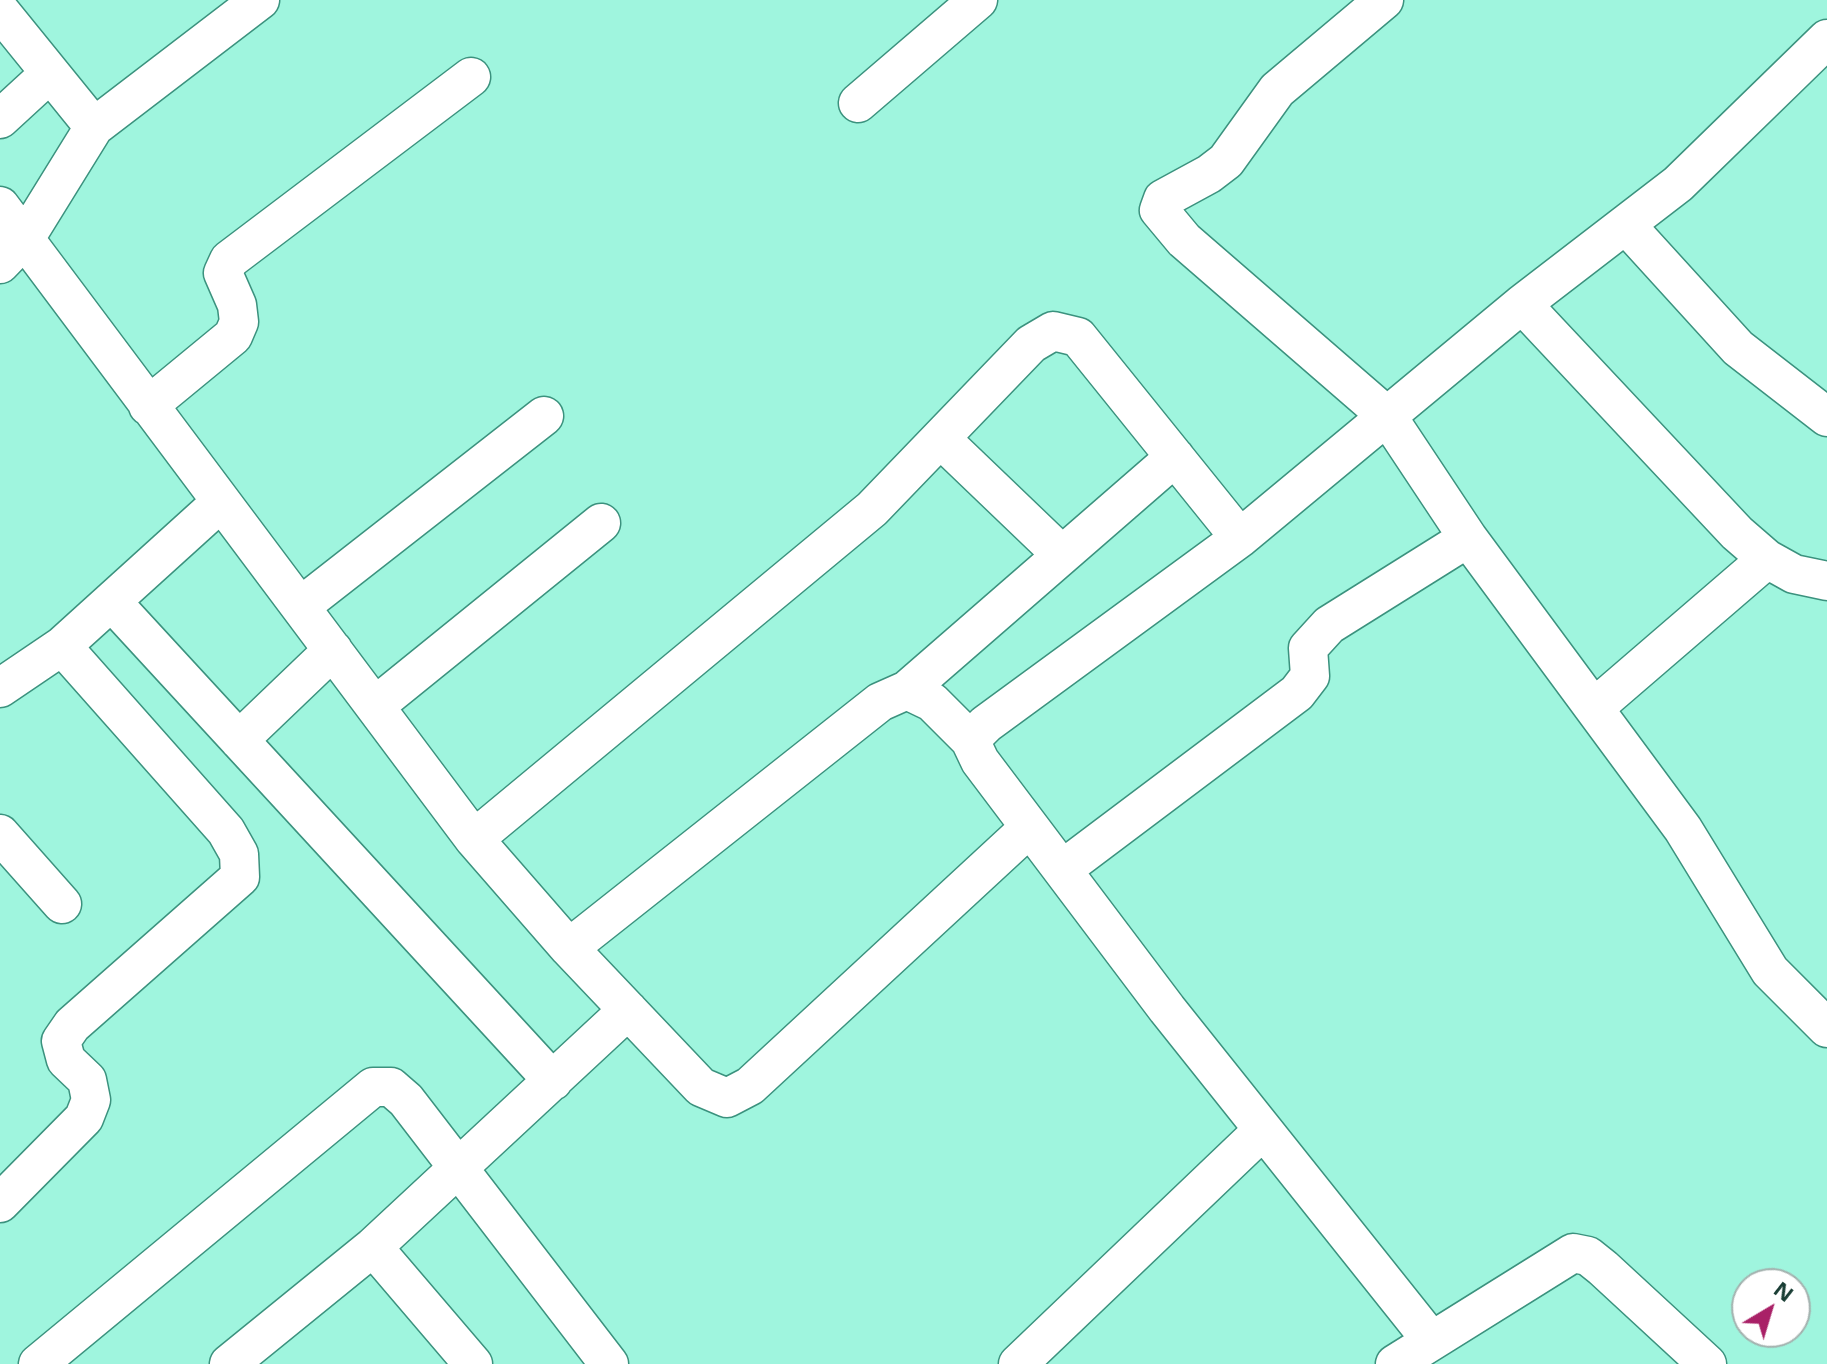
<!DOCTYPE html>
<style>
body{margin:0}
#map{position:relative;width:1827px;height:1364px;overflow:hidden;background:#9ff5de;font-family:"Noto Sans",sans-serif}
canvas{display:block}
.north{position:absolute;left:1731px;top:1268px;width:80px;height:80px;box-sizing:border-box;background:#fff;border:2px solid #a3b1ae;border-radius:50%;rotate:38deg;font-size:22px;font-weight:700;line-height:32px;text-align:center;color:#193d34}
.north::after{content:'';display:block;margin:auto;width:28px;height:36px;background:#a92167;clip-path:polygon(50% 0,100% 100%,50% 72%,0 100%)}
</style>
<div id="map">
<canvas width="1827" height="1364"></canvas>
<div class="north">N</div>
</div>
<script>
const context = document.querySelector('canvas').getContext('2d');
context.lineJoin = 'round';
function toPath(rows) {
  const path = new Path2D();
  for (const r of rows) {
    path.moveTo(r[0], r[1]);
    for (let i = 2; i < r.length; i += 2) path.lineTo(r[i], r[i + 1]);
  }
  return path;
}
function strokePath(path, color, width, dash) {
  context.strokeStyle = color;
  context.lineWidth = width;
  context.lineCap = dash ? 'butt' : 'round';
  context.setLineDash(dash || []);
  context.stroke(path);
}
const street = toPath([
 [1384,0,1277,90,1226,161,1209,174,1163,199,1159,210,1184,240,1387,416,1468,538,1683,829,1770,971,1827,1028],
 [0,11,94,127],
 [858,103,978,0],
 [0,119,49,74],
 [0,206,474,839,569,948,701,1087,727,1098,750,1086,1029,828],
 [1626,225,1738,348,1827,417],
 [0,264,26,237,94,127,260,0],
 [1522,304,1737,533,1767,559,1794,574,1827,581],
 [148,406,233,336,239,322,237,305,223,273,229,260,471,77],
 [941,439,1062,555],
 [112,602,553,1081],
 [301,606,544,416],
 [0,688,62,646,221,502],
 [907,690,1175,457],
 [375,706,601,523],
 [1594,708,1767,559],
 [239,740,333,650],
 [0,834,62,904],
 [474,839,872,509,1031,344,1053,331,1078,337,1240,538],
 [1063,869,1297,693,1310,676,1308,648,1329,625,1468,538],
 [569,948,880,702,907,690,932,702,970,740],
 [0,1203,84,1118,91,1100,87,1080,66,1060,61,1041,72,1025,240,877,239,854,226,831,62,646],
 [373,1247,473,1364],
 [1431,1340,1167,1009,980,761,970,740,986,724,1240,538,1522,304,1678,184,1827,39],
 [38,1364,373,1087,391,1087,406,1100,609,1364],
 [229,1364,373,1247,628,1010],
 [1018,1364,1262,1131],
 [1395,1364,1573,1253,1588,1256,1603,1268,1707,1364]
]);
strokePath(street, '#3b927e', 41);
strokePath(street, '#fff', 38);
</script>
